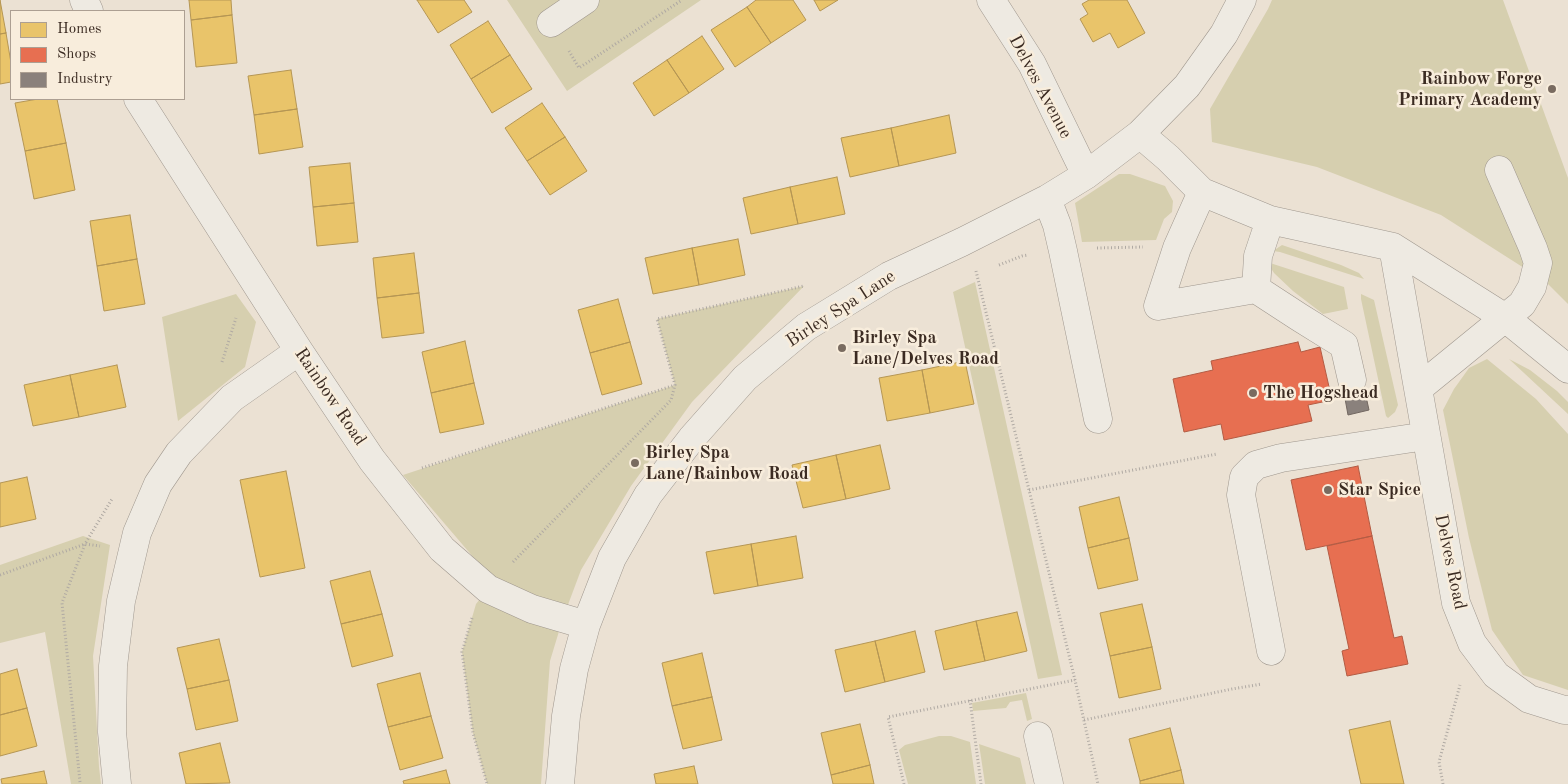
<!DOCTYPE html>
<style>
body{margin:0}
#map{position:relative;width:1568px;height:784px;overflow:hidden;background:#ebe1d3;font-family:"Old Standard TT",serif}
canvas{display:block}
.legend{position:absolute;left:10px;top:10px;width:175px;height:90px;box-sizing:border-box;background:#f8eddc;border:1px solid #ac9f92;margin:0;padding:6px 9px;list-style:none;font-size:15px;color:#3b2b22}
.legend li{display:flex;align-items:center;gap:10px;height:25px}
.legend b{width:25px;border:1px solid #ac9f92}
</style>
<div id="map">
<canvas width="1568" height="784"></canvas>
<ul class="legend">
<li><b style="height:14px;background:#e9c46a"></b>Homes</li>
<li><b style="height:14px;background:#e76f51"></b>Shops</li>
<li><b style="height:14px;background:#8a817c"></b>Industry</li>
</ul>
</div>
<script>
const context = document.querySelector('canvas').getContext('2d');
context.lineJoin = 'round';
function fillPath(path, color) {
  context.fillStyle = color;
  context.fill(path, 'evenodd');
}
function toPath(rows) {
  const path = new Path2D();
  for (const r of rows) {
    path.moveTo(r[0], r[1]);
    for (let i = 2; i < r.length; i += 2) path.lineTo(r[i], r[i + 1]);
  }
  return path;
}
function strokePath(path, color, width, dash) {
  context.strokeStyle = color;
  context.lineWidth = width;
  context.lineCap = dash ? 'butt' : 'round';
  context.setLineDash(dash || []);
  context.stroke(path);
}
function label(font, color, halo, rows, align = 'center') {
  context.font = font + ' "Old Standard TT",serif';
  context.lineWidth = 5;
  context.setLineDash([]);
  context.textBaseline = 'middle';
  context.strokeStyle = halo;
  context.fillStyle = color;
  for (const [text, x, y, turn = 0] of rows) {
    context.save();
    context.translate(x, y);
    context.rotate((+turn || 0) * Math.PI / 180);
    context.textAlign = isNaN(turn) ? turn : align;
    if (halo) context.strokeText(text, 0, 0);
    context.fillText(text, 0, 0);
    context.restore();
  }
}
fillPath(toPath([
 [507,0,701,0,567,91],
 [1272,0,1503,0,1568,178,1568,304,1546,282,1441,215,1317,167,1212,142,1210,109,1268,9],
 [1119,174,1130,174,1165,186,1173,201,1172,212,1164,219,1156,240,1082,242,1075,203],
 [1282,245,1341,265,1359,273,1364,279,1280,252,1273,251],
 [1267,262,1344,287,1348,309,1323,314,1293,291,1274,273],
 [975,282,1062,675,1038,679,953,292],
 [804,286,692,402,631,486,581,570,563,618,550,661,541,784,487,784,473,733,462,652,476,604,488,589,474,558,403,475,675,385,657,319],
 [236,294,256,322,245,367,178,421,162,317],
 [1361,294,1374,300,1398,405,1395,412,1388,418,1386,416,1361,299],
 [1487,359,1536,399,1568,434,1568,690,1523,675,1492,630,1469,538,1443,410,1454,389,1469,368],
 [1509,359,1530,370,1557,391,1568,402,1568,414],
 [83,536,110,545,93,656,99,767,101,784,71,784,45,632,0,643,0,565],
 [1026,693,1032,719,1027,721,1022,700,1010,702,1006,708,973,711,972,703],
 [939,736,951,736,970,742,976,784,908,784,899,750,905,745],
 [979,744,1020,758,1026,784,985,784]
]), '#d6cfaf');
const homes = toPath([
 [0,0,6,33,0,34,0,0],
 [189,0,231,0,232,15,191,20,189,0],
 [417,0,464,0,472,12,438,33,417,0],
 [756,0,793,0,806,20,771,43,747,7,756,0],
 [814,0,838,0,820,11,814,0],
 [1089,0,1127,0,1145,33,1118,48,1110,33,1093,42,1080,19,1088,14,1082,4,1089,0],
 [747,7,771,43,735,67,711,30,747,7],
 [232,15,237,63,196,67,191,20,232,15],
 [488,21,510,55,471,79,450,45,488,21],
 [6,33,11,63,11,82,0,84,0,34,6,33],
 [702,36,724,69,689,93,667,60,702,36],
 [510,55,532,89,492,113,471,79,510,55],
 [667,60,689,93,654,116,633,83,667,60],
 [291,70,297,109,254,115,248,76,291,70],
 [38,99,57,99,66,143,25,151,15,103,38,99],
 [542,103,565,137,527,161,505,128,542,103],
 [297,109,303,147,259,154,254,115,297,109],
 [949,115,956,153,899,166,891,128,949,115],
 [891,128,899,166,850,177,841,138,891,128],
 [565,137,587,171,550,195,527,161,565,137],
 [66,143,75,190,34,199,25,151,66,143],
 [350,163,354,203,313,207,309,167,350,163],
 [837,177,845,214,798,224,790,187,837,177],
 [790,187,798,224,751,234,743,198,790,187],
 [354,203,358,242,317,246,313,207,354,203],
 [130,215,137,259,97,266,90,221,130,215],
 [738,239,745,275,699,285,692,248,738,239],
 [692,248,699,285,653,294,645,258,692,248],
 [414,253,419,293,377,298,373,258,414,253],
 [137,259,145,304,104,311,97,266,137,259],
 [419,293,424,333,382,338,377,298,419,293],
 [618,299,630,342,590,353,578,310,618,299],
 [465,341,474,383,431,393,422,352,465,341],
 [630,342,642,384,602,395,590,353,630,342],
 [965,361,974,404,930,413,922,370,965,361],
 [117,365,126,407,79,417,70,375,117,365],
 [922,370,930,413,887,421,879,378,922,370],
 [70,375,79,417,33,426,24,385,70,375],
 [474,383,484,424,440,433,431,393,474,383],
 [880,445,890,489,846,499,836,455,880,445],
 [836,455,846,499,803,508,792,465,836,455],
 [286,471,305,568,260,577,240,480,286,471],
 [27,477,36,519,0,527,0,483,27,477],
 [1119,497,1129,538,1088,548,1079,507,1119,497],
 [796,536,803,578,758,586,751,544,796,536],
 [1129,538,1138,580,1098,589,1088,548,1129,538],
 [751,544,758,586,714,594,706,552,751,544],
 [370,571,382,614,341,624,330,581,370,571],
 [1142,604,1152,647,1110,656,1100,613,1142,604],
 [1017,612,1027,651,985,661,976,621,1017,612],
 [382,614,393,656,352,667,341,624,382,614],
 [976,621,985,661,944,670,935,631,976,621],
 [915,631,925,672,885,682,875,641,915,631],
 [219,639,229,680,187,689,177,648,219,639],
 [875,641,885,682,845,692,835,650,875,641],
 [1152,647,1161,689,1119,698,1110,656,1152,647],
 [702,653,712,697,672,706,662,663,702,653],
 [17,669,27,708,0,715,0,674,17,669],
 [420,673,431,716,388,727,377,684,420,673],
 [229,680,238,721,196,730,187,689,229,680],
 [712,697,722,740,683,749,672,706,712,697],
 [27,708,37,746,0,756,0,715,27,708],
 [431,716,443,758,400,770,388,727,431,716],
 [1390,721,1404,784,1361,784,1349,730,1390,721],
 [860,724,870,765,831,775,821,733,860,724],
 [1170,728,1181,770,1140,781,1129,739,1170,728],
 [220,743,230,783,186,784,179,753,220,743],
 [870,765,874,784,833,784,831,775,870,765],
 [694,766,698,784,656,784,654,774,694,766],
 [446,770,450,784,404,784,403,781,446,770],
 [1181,770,1184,784,1140,784,1140,781,1181,770],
 [44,771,47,784,2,784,1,779,44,771]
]);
fillPath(homes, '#e9c46a');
strokePath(homes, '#b59654', 1);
const shops = toPath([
 [1298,342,1301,352,1320,347,1332,400,1308,405,1312,421,1224,440,1221,424,1184,432,1173,379,1213,370,1211,361,1298,342],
 [1358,466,1372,536,1306,550,1291,480,1358,466],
 [1372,536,1394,638,1402,636,1408,664,1347,676,1342,651,1349,649,1327,546,1372,536]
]);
fillPath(shops, '#e76f51');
strokePath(shops, '#b35b43', 1);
const industry = toPath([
 [1362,378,1369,410,1348,415,1342,382,1362,378]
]);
fillPath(industry, '#8a817c');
strokePath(industry, '#726761', 1);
const minor = toPath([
 [84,0,89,11],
 [991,0,1032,64,1086,175],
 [551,23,585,0],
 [138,99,299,351,372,460,442,549,488,589,532,609,586,625],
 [1140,134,1168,158,1202,192,1270,220,1393,247,1504,317,1568,369],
 [1202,192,1177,248,1158,306,1256,289,1299,317,1344,345,1352,380],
 [1047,199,1057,225,1063,251,1098,419],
 [1393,247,1456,603,1472,643,1496,675,1529,699,1564,710,1568,710],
 [1256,289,1258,256,1270,220],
 [1419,388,1522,304,1532,287,1538,263,1533,248,1499,170],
 [1271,651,1241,495,1244,477,1256,465,1281,458,1426,436],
 [1038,736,1049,784],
 [117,784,112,732,113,666,121,601,137,533,158,484,179,453,232,398,299,351],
 [560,784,566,716,574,669,586,625,612,558,648,495,692,438,745,378,806,327,889,276,962,242,1047,199,1086,175,1140,134,1187,86,1224,34,1242,0]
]);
strokePath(minor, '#9f978e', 29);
strokePath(toPath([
 [569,51,579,68,682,0],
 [1097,248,1143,247],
 [999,265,1022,256,1028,255],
 [976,271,1075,680,1098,784],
 [222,362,236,318],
 [422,468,675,385],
 [1029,490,1217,454],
 [513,562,671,400,675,385,657,319,804,286],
 [0,575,85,544,100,546],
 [472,618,462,652,473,733,487,784],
 [970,700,981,784],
 [1084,720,1232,689,1262,684],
 [80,782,62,603,85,544,112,499],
 [904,784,888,717,1075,680],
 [1443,784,1439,762,1460,685]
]), '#afa9a3', 3, [1, 2.5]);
strokePath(minor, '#eeeae2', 28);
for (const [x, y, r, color] of [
 [1552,89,5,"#796b60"],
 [842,348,5,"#796b60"],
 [1253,393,5,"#796b60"],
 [635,463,5,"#796b60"],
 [1328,490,5,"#796b60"]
]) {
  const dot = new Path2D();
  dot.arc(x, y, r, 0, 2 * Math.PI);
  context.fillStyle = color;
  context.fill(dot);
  strokePath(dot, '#f8eddc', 2);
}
label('bold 18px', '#3b2b22', '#f8eddc', [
 ["Rainbow Forge",1542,79,"right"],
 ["Primary Academy",1542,100,"right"],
 ["Birley Spa",852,338],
 ["Lane/Delves Road",852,359],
 ["The Hogshead",1263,393],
 ["Birley Spa",645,453],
 ["Lane/Rainbow Road",645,474],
 ["Star Spice",1338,490]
], 'left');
label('18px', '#3b2b22', '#f8eddc', [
 ["Delves Avenue",1040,87,62],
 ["Birley Spa Lane",841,309,-33],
 ["Rainbow Road",330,397,56],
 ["Delves Road",1450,562,78]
]);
</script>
